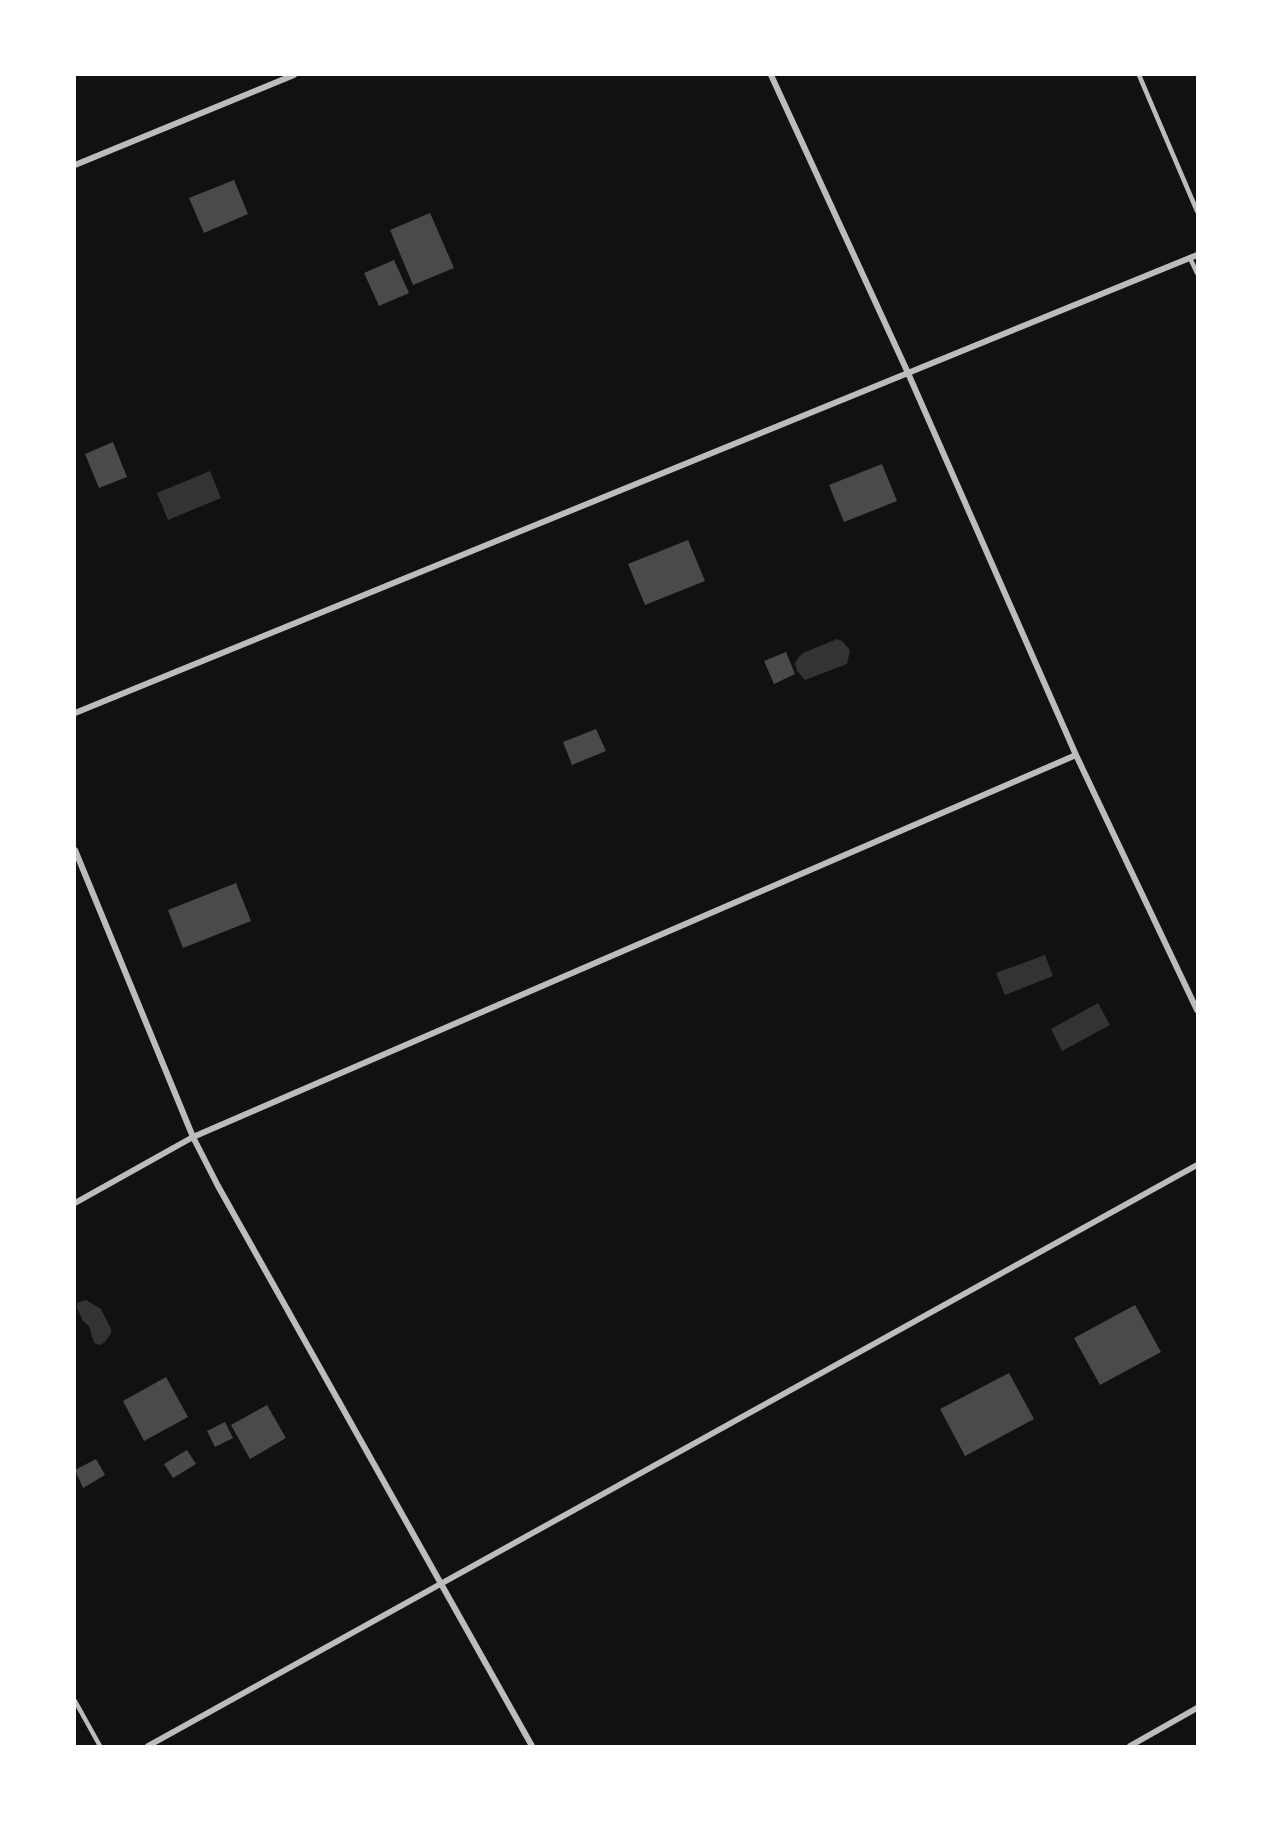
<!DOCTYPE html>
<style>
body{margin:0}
#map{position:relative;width:1272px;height:1821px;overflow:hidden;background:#111;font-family:Jost,sans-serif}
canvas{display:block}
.frame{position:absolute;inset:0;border:76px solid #fff;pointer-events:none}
</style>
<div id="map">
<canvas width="1272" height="1821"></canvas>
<div class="frame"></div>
</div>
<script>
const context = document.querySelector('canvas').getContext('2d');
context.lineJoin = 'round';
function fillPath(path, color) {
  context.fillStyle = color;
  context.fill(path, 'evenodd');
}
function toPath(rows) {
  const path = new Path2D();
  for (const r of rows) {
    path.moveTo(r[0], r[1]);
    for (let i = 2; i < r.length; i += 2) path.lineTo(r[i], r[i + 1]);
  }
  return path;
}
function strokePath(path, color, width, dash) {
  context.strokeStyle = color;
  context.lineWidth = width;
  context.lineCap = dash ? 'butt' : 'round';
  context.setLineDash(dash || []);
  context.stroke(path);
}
fillPath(toPath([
 [210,471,221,498,168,520,157,493],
 [837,639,842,641,850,650,847,664,805,680,797,671,795,663,798,658,803,653],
 [1045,955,1053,976,1005,995,996,973],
 [1098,1003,1110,1025,1062,1051,1051,1029],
 [86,1300,101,1309,111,1329,111,1334,104,1343,99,1345,94,1343,89,1326,83,1321,77,1308,77,1303]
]), '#333');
fillPath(toPath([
 [234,180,248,214,204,233,189,198],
 [430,213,454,268,413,285,390,230],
 [394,260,409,293,379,306,364,273],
 [113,442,127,477,99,488,85,454],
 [882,464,897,501,844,522,829,485],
 [688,540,705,581,645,605,628,564],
 [786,652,795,674,774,684,764,661],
 [596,729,606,751,572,765,563,742],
 [236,883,251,921,183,948,168,910],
 [1135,1305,1161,1352,1100,1385,1074,1338],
 [1009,1373,1034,1419,965,1456,940,1409],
 [166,1377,188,1417,144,1441,123,1401],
 [267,1405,286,1438,250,1459,231,1425],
 [225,1422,233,1438,215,1447,207,1431],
 [187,1450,196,1464,173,1478,164,1464],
 [96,1459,105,1475,83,1488,75,1470]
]), '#4a4a4a');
strokePath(toPath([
 [1139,75,1197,211],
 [1190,258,1197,273],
 [75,1701,100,1746]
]), '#bcbcbc', 4.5);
strokePath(toPath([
 [771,75,908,373,1076,755,1197,1010],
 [75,165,294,75],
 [75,713,1197,255],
 [75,850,193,1137,218,1186,532,1746],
 [75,1203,193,1137,1076,755],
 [148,1746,1197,1165],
 [1130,1746,1197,1708]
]), '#bcbcbc', 6);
</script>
